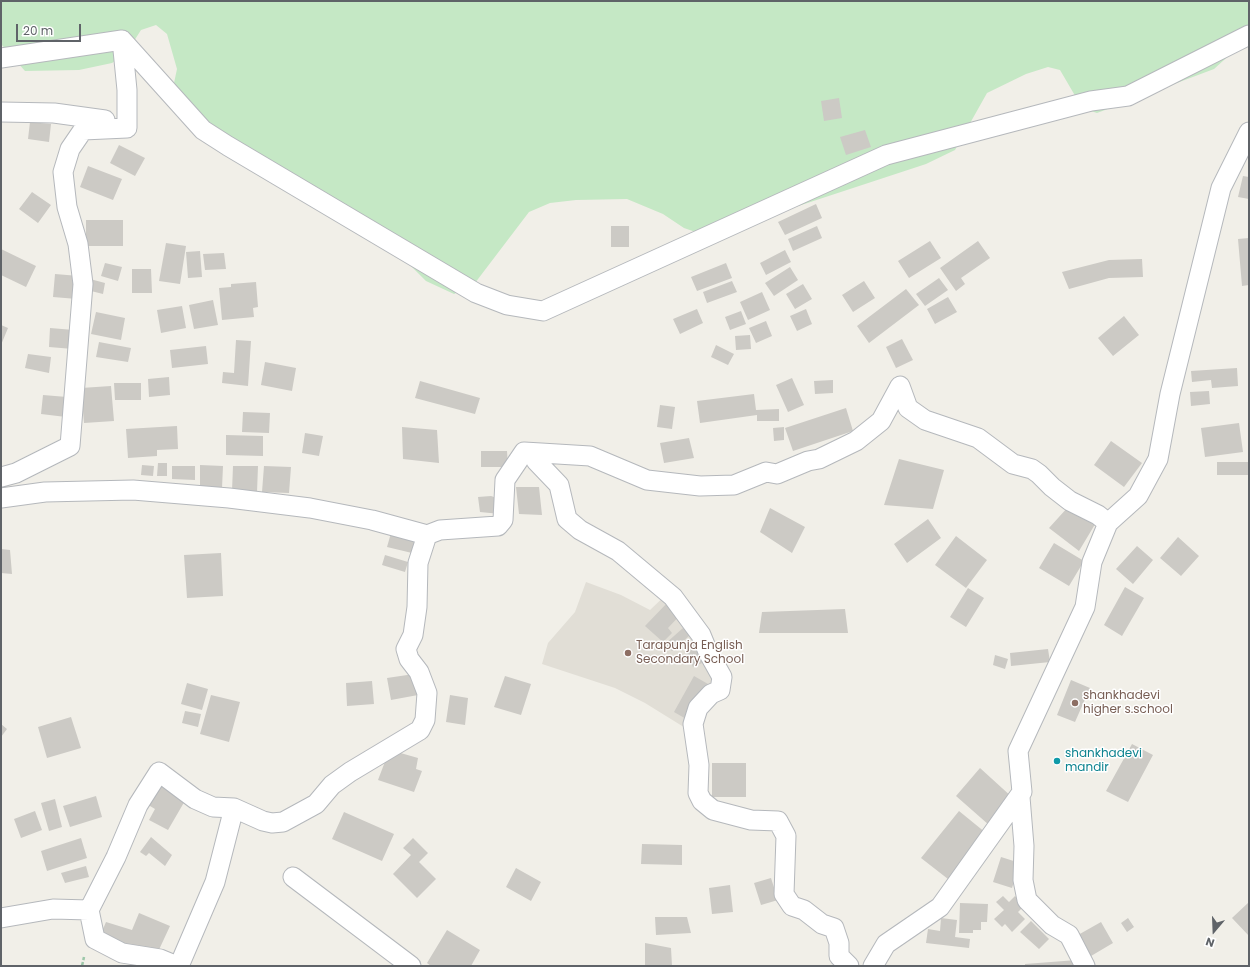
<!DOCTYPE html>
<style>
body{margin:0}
#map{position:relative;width:1250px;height:967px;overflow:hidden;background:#f1efe8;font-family:Poppins,sans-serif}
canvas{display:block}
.frame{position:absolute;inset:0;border:2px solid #5f6368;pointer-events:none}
.north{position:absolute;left:1194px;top:911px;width:40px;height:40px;-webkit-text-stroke:3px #fff;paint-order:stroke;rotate:199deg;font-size:11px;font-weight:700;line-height:16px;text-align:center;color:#5f6368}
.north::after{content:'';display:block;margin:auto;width:14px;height:18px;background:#5f6368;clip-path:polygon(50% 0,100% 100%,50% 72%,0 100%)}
.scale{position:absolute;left:16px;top:24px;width:65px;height:18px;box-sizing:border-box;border:2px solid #5f6368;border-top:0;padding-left:5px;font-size:12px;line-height:14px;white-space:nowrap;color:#5f6368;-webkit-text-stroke:3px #fff;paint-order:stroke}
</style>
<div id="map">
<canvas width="1250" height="967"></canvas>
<div class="frame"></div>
<div class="north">N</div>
<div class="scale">20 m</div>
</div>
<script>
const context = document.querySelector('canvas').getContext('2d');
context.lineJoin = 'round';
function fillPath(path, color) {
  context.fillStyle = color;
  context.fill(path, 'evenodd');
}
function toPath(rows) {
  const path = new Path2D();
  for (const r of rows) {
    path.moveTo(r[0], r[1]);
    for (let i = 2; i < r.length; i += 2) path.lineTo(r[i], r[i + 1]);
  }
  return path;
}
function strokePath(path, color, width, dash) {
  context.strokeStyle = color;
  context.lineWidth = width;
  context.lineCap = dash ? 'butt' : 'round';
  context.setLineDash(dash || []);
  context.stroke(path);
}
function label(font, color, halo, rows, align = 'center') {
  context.font = font + ' Poppins,sans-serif';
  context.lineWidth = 3;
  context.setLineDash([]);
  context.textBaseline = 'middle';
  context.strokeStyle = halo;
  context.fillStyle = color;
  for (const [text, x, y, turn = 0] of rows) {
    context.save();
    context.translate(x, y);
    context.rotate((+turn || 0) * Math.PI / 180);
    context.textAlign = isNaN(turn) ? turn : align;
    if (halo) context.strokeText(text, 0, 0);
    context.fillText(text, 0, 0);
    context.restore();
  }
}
fillPath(toPath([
 [586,582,621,595,650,610,671,590,731,684,705,706,687,729,645,703,615,688,542,664,548,643,575,612]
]), '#e1ded6');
fillPath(toPath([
 [1,1,1249,1,1249,29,1234,51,1214,69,1097,113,1088,110,1077,99,1060,70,1048,67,1026,74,987,93,955,150,926,164,707,236,684,228,663,214,627,199,576,200,550,203,529,212,475,283,454,294,426,281,411,266,387,251,196,133,174,83,177,69,167,34,156,25,141,30,127,52,112,63,79,70,25,71,1,44]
]), '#c5e8c5');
fillPath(toPath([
 [839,98,842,118,824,121,821,101],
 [30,122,51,124,49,142,28,139],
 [865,130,871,147,846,155,840,137],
 [119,145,145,158,135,176,110,163],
 [88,166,122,179,113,200,80,187],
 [1243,176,1249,177,1249,199,1238,197],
 [32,192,51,205,38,223,19,209],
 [816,204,822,218,785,235,778,222],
 [86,220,123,220,123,246,86,246],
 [611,226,629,226,629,247,611,247],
 [817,226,822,238,793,251,788,239],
 [1249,238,1249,285,1242,286,1238,239],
 [930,241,941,258,909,278,898,261],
 [978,241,990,258,961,278,965,284,956,291,940,268],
 [166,243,186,246,180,284,159,281],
 [1,249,36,266,26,287,1,275],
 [785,250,791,262,766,275,760,263],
 [200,251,202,277,188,278,186,252],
 [224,253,226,269,205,270,203,254],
 [1142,259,1143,277,1109,278,1069,289,1062,272,1109,260],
 [105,263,122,267,118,281,101,276],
 [726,263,732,278,697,291,691,277],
 [790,267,798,280,774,296,765,283],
 [132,269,151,269,152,293,132,293],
 [55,274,79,276,77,299,53,297],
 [939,278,948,290,925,306,916,294],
 [90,279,105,283,103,294,87,290],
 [732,281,737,292,707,303,703,292],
 [864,281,875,298,853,312,842,295],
 [256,282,258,307,253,308,254,317,222,320,219,288,231,287,231,284],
 [803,284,812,299,795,309,786,294],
 [906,289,919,305,869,343,857,326],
 [762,292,770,310,748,320,740,302],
 [948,297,957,312,935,324,927,309],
 [213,300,218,325,194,329,189,305],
 [182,306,186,328,161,333,157,310],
 [697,309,703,323,680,334,673,319],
 [806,309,812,324,797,331,790,316],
 [741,311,746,324,730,330,725,317],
 [96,312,125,318,121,340,91,334],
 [1124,316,1139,335,1113,356,1098,338],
 [766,321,772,336,756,343,749,328],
 [1,325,8,328,1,345],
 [50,328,74,330,73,349,49,347],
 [750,335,751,349,736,350,735,336],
 [902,339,913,360,896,368,886,347],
 [236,340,251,341,248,386,222,383,223,372,234,373],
 [99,342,131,348,128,362,96,357],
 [716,345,734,354,728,365,711,357],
 [206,346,208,364,172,368,170,350],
 [28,354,51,357,49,373,25,368],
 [265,362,296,368,292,391,261,385],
 [1237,368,1238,386,1212,388,1211,380,1192,382,1191,371],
 [169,377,170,395,149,397,148,379],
 [792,378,804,405,788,412,776,385],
 [833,380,833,393,815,394,814,381],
 [420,381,480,398,475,414,415,398],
 [114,383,141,383,141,400,115,400],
 [111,386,114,421,84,423,81,388],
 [1209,391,1210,404,1191,406,1190,392],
 [754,394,756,410,779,409,779,421,757,421,757,415,700,423,697,401],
 [43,395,67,397,66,417,41,414],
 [660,405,675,407,672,429,657,427],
 [846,408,853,431,793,451,785,428],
 [243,412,270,413,269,433,242,432],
 [1239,423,1243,452,1205,457,1201,428],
 [177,426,178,449,157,450,157,456,128,458,126,429],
 [402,427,437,430,439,463,403,459],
 [784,427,784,440,774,441,773,428],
 [305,433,323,436,319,456,302,453],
 [226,435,263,436,263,456,226,455],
 [689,438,694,458,664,463,660,443],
 [1111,441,1142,463,1124,487,1094,465],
 [481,451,507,451,508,467,481,467],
 [899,459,944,470,933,509,884,505],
 [1217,462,1249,462,1249,475,1217,475],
 [158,463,167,463,167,476,157,476],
 [142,465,154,466,153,476,141,475],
 [200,465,223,466,222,488,200,488],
 [172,466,195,466,195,480,172,479],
 [233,466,258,466,257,492,232,491],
 [264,466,291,467,289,493,262,492],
 [516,487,539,487,542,515,519,514],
 [491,496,500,499,500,514,480,512,478,497],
 [1068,507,1097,521,1079,551,1049,528],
 [770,508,805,527,792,553,760,532],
 [928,519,941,538,907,563,894,544],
 [391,533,416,540,412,553,387,547],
 [956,536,987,560,966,588,935,565],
 [1178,537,1199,556,1181,576,1160,558],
 [1054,543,1084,561,1069,586,1039,568],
 [1137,546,1153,560,1133,584,1116,569],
 [1,549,10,550,12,574,1,573],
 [221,553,223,596,187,598,184,555],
 [385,555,408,562,405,572,382,565],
 [1125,587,1144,598,1122,636,1104,625],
 [968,588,984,598,966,627,950,617],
 [669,601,682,613,668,628,672,633,663,642,645,626],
 [845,609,848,633,759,633,762,612],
 [683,628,690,635,672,651,665,644],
 [694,646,702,663,693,667,685,651],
 [1048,649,1050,662,1011,666,1010,653],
 [995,655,1008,659,1005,669,993,665],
 [414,674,418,695,391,700,387,678],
 [505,676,531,684,521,715,494,707],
 [694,676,708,684,688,720,674,712],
 [1071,680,1090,688,1075,722,1057,715],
 [372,681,374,704,347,706,346,683],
 [187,683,208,689,202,710,181,704],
 [211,695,240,702,229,742,200,734],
 [450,695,468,698,465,725,446,722],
 [185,711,201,714,198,727,182,723],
 [71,717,81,748,47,758,38,727],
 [1,724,7,729,1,737],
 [1132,744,1153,755,1128,802,1106,791],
 [397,752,418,758,416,769,422,771,414,792,378,780,386,759],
 [712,763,746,763,746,797,712,797],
 [980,768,1013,798,989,825,956,796],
 [158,782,186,799,168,830,149,820,155,809,145,803],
 [96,796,102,817,70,827,63,806],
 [55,799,62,827,49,831,41,803],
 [35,811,42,830,21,838,14,819],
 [959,811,986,833,948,879,921,858],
 [344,812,394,834,382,861,332,839],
 [151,837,172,855,165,866,149,853,146,856,140,852],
 [81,838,87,858,47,871,41,851],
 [413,838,428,853,419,862,436,879,417,898,393,874,411,855,403,848],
 [642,844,682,845,682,865,641,864],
 [1001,857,1020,863,1012,888,993,882],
 [86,866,89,877,65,883,61,873],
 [516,868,541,882,531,901,506,887],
 [771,878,778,900,761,905,754,883],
 [730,885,733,912,712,914,709,888],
 [1003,896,1009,902,1015,896,1024,906,1018,912,1025,919,1012,932,1005,924,1002,927,994,919,1004,910,996,902],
 [1249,902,1249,936,1232,918],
 [960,903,988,904,987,922,981,922,981,930,973,930,973,933,959,933],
 [139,913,170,926,157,954,130,948,100,936,106,922,132,930],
 [655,917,687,917,691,933,656,935],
 [941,918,957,920,955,937,970,939,969,948,926,943,928,929,940,931],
 [1128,918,1134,927,1127,932,1121,923],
 [1031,921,1049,939,1039,949,1020,932],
 [1101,922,1113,943,1091,956,1078,935],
 [447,930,480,950,471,966,431,966,427,963],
 [645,943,671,948,672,966,645,966],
 [1077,960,1077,966,1025,966,1025,964]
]), '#cccac5');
const minor = toPath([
 [122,40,203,130,228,146,476,293,507,305,543,311,886,155,1091,101,1128,96,1249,35],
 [1,58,122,40],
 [1,112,54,113,105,120],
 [1,477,16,473,70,446,83,284,78,244,67,207,63,172,70,149,83,130,127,128,127,90,122,40],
 [1,498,45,492,133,490,229,498,310,508,372,520,427,535],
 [1020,797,1024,846,1023,880,1027,900,1052,925,1069,935,1085,966],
 [293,877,411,966],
 [89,910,116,857,138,805,159,772,195,799,213,807,234,808,263,821,272,823,283,822,316,804,332,785,350,772,420,730,425,720,427,693,419,672,409,659,406,649,413,635,417,607,418,563,427,535,440,530,498,526,503,520,505,480,524,452,541,453],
 [1,918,53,909,89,910,95,939,122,953,160,959,177,966],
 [179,966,215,882,234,808],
 [849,966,839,956,839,943,834,928,822,924,804,910,792,906,784,894,786,836,778,821,751,820,713,810,702,801,698,793,699,765,693,724,698,708,711,694,720,690,722,677,708,652,701,635,673,597,618,551,580,530,567,519,559,485,536,461,541,453,590,456,647,480,700,486,734,485,766,472,777,474,808,461,819,459,856,441,881,421,900,386,908,408,925,420,978,438,1013,464,1032,469,1039,474,1052,487,1070,501,1098,515,1108,523],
 [873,966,886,944,940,907,1022,792,1018,751,1085,607,1092,562,1108,523,1138,496,1158,459,1170,394,1221,188,1249,132]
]);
strokePath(minor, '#b5b8bc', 21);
strokePath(toPath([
 [82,966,84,957]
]), '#9cc7a9', 2.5, [4, 2]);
strokePath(minor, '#fff', 19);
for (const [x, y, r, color] of [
 [628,653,4,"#8d6e63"],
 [1075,703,4,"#8d6e63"],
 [1057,761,4,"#0f9aa8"]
]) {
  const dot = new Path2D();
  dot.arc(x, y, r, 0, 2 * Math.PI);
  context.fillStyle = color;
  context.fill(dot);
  strokePath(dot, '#fff', 1.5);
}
label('12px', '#785e54', '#fff', [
 ["Tarapunja English",636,646],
 ["Secondary School",636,660],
 ["shankhadevi",1083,696],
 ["higher s.school",1083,710]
], 'left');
label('12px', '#0d838f', '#fff', [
 ["shankhadevi",1065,754],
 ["mandir",1065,768]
], 'left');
</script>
